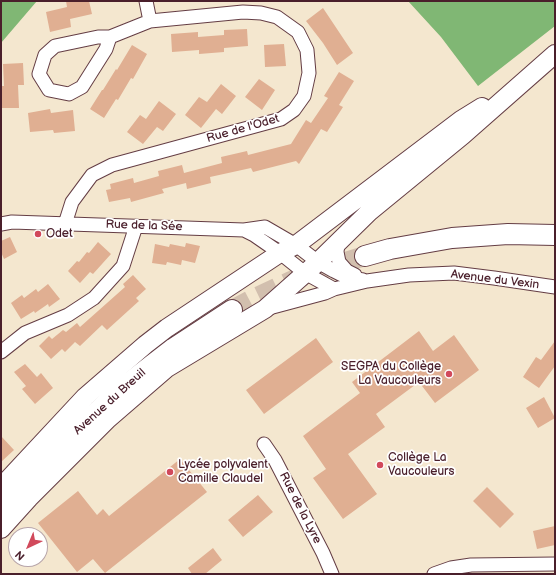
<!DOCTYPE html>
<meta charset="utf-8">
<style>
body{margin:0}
#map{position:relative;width:556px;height:575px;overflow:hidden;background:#f4e7cf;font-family:"Balsamiq Sans",sans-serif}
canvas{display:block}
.frame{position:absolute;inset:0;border:2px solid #4a1f2b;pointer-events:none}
.north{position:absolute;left:8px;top:527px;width:40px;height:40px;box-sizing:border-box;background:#fff;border:1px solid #b7a5aa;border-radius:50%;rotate:224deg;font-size:11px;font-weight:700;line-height:16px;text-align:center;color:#4a1f2b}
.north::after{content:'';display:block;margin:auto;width:14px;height:18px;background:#d1495b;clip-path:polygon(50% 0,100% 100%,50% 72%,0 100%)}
</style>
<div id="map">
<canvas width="556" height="575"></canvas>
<div class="frame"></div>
<div class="north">N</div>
</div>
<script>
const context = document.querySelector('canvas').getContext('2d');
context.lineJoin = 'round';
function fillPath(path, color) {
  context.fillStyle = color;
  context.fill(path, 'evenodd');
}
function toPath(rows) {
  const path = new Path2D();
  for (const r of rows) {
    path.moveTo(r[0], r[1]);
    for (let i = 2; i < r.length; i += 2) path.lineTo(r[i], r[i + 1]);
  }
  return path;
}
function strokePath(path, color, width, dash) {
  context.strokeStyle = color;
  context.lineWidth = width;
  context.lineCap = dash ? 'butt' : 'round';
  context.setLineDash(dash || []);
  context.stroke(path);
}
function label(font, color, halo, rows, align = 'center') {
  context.font = font + ' "Balsamiq Sans",sans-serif';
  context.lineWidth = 3.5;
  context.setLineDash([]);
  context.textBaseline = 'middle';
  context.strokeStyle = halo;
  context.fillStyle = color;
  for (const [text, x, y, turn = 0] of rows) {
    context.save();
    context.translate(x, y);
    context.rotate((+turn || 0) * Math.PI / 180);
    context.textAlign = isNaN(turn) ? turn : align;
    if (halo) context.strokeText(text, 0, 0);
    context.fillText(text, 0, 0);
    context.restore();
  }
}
fillPath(toPath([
 [1,1,37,1,1,43],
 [408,1,555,1,555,26,478,86,441,37]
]), '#80b774');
fillPath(toPath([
 [66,1,89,1,92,14,70,19,71,27,50,32,46,12,67,7],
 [323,8,353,53,337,65,323,43,306,21],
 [247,29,248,46,224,48,224,52,199,54,199,50,172,52,171,34,198,32,198,37,224,35,224,30],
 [284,44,286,66,265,67,264,45],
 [132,45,147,54,133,79,131,78,118,100,116,99,104,118,90,109,102,90,103,90,116,69,117,70],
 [23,63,24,85,18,85,19,108,1,108,1,86,4,86,3,64],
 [339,72,354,81,339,105,343,107,327,132,321,129,299,164,296,161,253,172,251,168,210,177,211,183,187,189,186,183,162,189,164,193,131,202,130,198,109,202,106,190,111,189,110,184,133,178,134,183,159,176,158,171,182,165,184,173,222,163,221,157,247,151,248,155,291,144,306,120,311,123,328,98,324,96],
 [259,79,275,90,262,110,245,97],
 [221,84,236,96,222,114,216,109,201,128,185,115,199,97,207,102],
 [159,101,176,114,163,131,157,127,143,144,127,132,140,115,146,119],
 [50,109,51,113,73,110,75,131,54,133,53,130,30,132,28,113],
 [10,237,17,252,4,259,1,252,1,241],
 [98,242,111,254,93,274,90,272,80,283,68,271,77,261,79,262,87,252,89,253],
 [186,243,200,246,195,263,182,260,181,265,167,262,166,265,152,263,155,244,169,247,170,244,185,247],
 [133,275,146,289,136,298,139,301,107,330,102,325,80,346,75,342,65,352,62,349,51,359,39,346,49,336,52,339,63,330,66,332,77,323,80,327,125,287,123,284],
 [48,284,60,299,49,307,48,304,35,313,34,311,21,319,11,303,22,295,24,298,36,289,38,292],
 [419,331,433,351,454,335,479,370,435,403,419,382,376,414,385,427,348,454,377,494,343,519,313,478,326,469,303,436,360,393,352,382],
 [316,338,333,362,264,414,246,390],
 [555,341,555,366,539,388,523,377,536,357,541,360],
 [25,364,37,377,41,373,53,388,35,404,22,389,26,386,14,372],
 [544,397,555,418,538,428,526,408],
 [1,436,14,450,1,462],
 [180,459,207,492,105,573,93,559,77,572,38,523,78,491,97,515,103,509,109,516],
 [487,487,514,514,500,528,473,501],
 [258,495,273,512,243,537,228,520],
 [555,526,555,545,537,549,533,531],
 [213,548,222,560,205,574,192,574,188,568]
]), '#e0af92');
strokePath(toPath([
 [232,310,251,300,291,281,316,271,365,256]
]), '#d2bfae', 20, [20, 10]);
const street = toPath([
 [146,1,150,21],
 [1,224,12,222,244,230,254,235,280,253,305,273,334,289,367,281,409,275,454,273,494,278,555,287],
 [65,224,72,202,92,175,112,165,281,119,294,110,304,96,309,73,307,50,298,32,277,17,261,13,243,12,150,21,110,37,98,37,55,46,45,55,39,74,49,90,69,94,82,87,106,49,110,37],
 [244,230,265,227,296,245,318,262,334,271,346,277,363,280],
 [338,242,337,252,339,262,347,271,355,275],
 [269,308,325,293,334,289],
 [1,352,25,333,68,315,94,298,123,266,136,226],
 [264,444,275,460,323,553,332,574],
 [434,574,451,568,471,565,555,564]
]);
const secondary = toPath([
 [1,487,85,397,145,345,167,328,280,253,296,245,461,120,482,107],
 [1,529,29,498,108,419,167,368,265,309,318,262,369,212,463,135,555,54]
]);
const primary = toPath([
 [365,256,390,249,452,238,508,234,555,235],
 [1,510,77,430,121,389,174,348,232,310]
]);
strokePath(street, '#643d44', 15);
strokePath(secondary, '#643d44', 20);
strokePath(primary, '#643d44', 22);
strokePath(street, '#fff', 13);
strokePath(secondary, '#fff', 18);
strokePath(primary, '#fff', 20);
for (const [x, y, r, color] of [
 [38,234,4,"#d1495b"],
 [449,374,4,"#d1495b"],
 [380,465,4,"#d1495b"],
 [170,472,4,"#d1495b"]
]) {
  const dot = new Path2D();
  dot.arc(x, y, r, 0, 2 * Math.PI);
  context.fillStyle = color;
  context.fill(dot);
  strokePath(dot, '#fff', 1.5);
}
label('12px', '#4a1f2b', '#fff', [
 ["Rue de l'Odet",243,129,-16],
 ["Rue de la Sée",144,226,2],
 ["Avenue du Vexin",495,280,7],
 ["Avenue du Breuil",110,402,-42],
 ["Rue de la Lyre",300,508,63]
]);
label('12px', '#4a1f2b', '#fff', [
 ["Odet",46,234],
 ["SEGPA du Collège",441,367,"right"],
 ["La Vaucouleurs",441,381,"right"],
 ["Collège La",388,458],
 ["Vaucouleurs",388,472],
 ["Lycée polyvalent",178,465],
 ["Camille Claudel",178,479]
], 'left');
</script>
